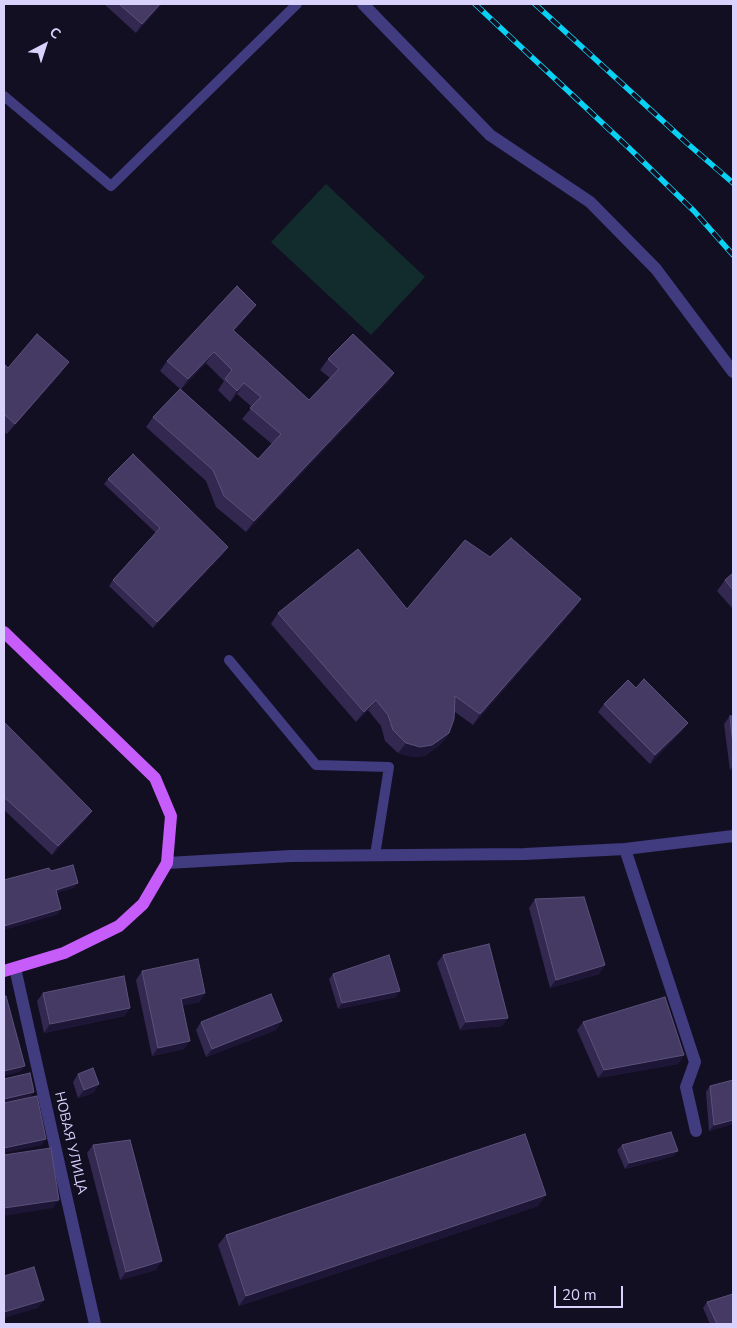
<!DOCTYPE html>
<meta charset="utf-8">
<style>
body{margin:0}
#map{position:relative;width:737px;height:1328px;overflow:hidden;background:#130f23;font-family:"Nunito Sans",sans-serif}
canvas{display:block}
.frame{position:absolute;inset:0;border:5px solid #d9d2fd;pointer-events:none}
.north{position:absolute;left:20px;top:20px;width:50px;height:50px;-webkit-text-stroke:4px #130f23;paint-order:stroke;rotate:40deg;font-size:14px;font-weight:700;line-height:20px;text-align:center;color:#d9d2fd}
.north::after{content:'';display:block;margin:auto;width:18px;height:22px;background:#d9d2fd;clip-path:polygon(50% 0,100% 100%,50% 72%,0 100%)}
.scale{position:absolute;left:554px;top:1286px;width:69px;height:22px;box-sizing:border-box;border:2px solid #d9d2fd;border-top:0;padding-left:6px;font-size:15px;line-height:18px;white-space:nowrap;color:#d9d2fd;-webkit-text-stroke:4px #130f23;paint-order:stroke}
</style>
<div id="map">
<canvas width="737" height="1328"></canvas>
<div class="frame"></div>
<div class="north">С</div>
<div class="scale">20 m</div>
</div>
<script>
const context = document.querySelector('canvas').getContext('2d');
context.lineJoin = 'round';
function fillPath(path, color) {
  context.fillStyle = color;
  context.fill(path, 'evenodd');
}
function toPath(rows) {
  const path = new Path2D();
  for (const r of rows) {
    path.moveTo(r[0], r[1]);
    for (let i = 2; i < r.length; i += 2) path.lineTo(r[i], r[i + 1]);
  }
  return path;
}
function strokePath(path, color, width, dash) {
  context.strokeStyle = color;
  context.lineWidth = width;
  context.lineCap = dash ? 'butt' : 'round';
  context.setLineDash(dash || []);
  context.stroke(path);
}
function label(font, color, halo, rows, align = 'center') {
  context.font = font + ' "Nunito Sans",sans-serif';
  context.lineWidth = 4;
  context.setLineDash([]);
  context.textBaseline = 'middle';
  context.strokeStyle = halo;
  context.fillStyle = color;
  for (const [text, x, y, turn = 0] of rows) {
    context.save();
    context.translate(x, y);
    context.rotate((+turn || 0) * Math.PI / 180);
    context.textAlign = isNaN(turn) ? turn : align;
    if (halo) context.strokeText(text, 0, 0);
    context.fillText(text, 0, 0);
    context.restore();
  }
}
fillPath(toPath([
 [326,184,425,277,371,335,271,242]
]), '#122c2d');
strokePath(toPath([
 [4,96,111,186,297,4],
 [229,660,316,765,389,767,375,855]
]), '#413b80', 10);
strokePath(toPath([
 [363,4,490,135,590,202,656,269,733,372],
 [625,849,695,1062,686,1087,696,1131],
 [167,863,291,856,525,854,625,849,733,836],
 [15,968,95,1324]
]), '#413b80', 12);
strokePath(toPath([
 [4,632,155,778,171,816,167,863,143,904,119,926,64,953,4,971]
]), '#c65dfa', 12);
const rail = toPath([
 [475,4,628,147,694,211,733,255],
 [535,4,688,144,733,183]
]);
strokePath(rail, '#08d1f3', 5.5);
strokePath(rail, '#130f23', 4, [11]);
fillPath(toPath([
 [104,4,162,4,136,33],
 [248,315,234,331,309,400,330,378,320,370,328,359,394,373,387,383,246,532,216,507,206,481,146,427,153,417,180,389,160,371,167,361],
 [206,363,224,381,218,390,230,402,237,394,252,407,242,419,272,444,258,459,181,389],
 [4,364,8,368,61,373,7,434,4,432],
 [108,479,228,547,224,553,153,628,109,586,113,580,156,533,104,484],
 [490,557,574,609,473,725,455,712,449,733,441,744,425,756,412,757,398,753,385,741,381,726,368,710,356,722,271,624,278,613,407,609],
 [733,573,733,609,717,591,725,580],
 [636,688,688,723,682,731,650,764,598,712,604,704],
 [730,716,733,716,733,770,730,770,724,724],
 [4,722,92,811,86,819,52,855,4,810],
 [535,899,605,965,599,974,550,988,529,908],
 [443,955,508,1018,502,1026,460,1030,437,963],
 [142,971,200,1002,183,1005,184,1049,152,1056,136,980],
 [333,974,396,997,338,1009,329,979],
 [43,993,130,1008,124,1016,44,1033,37,1001],
 [201,1022,276,1030,206,1057,196,1030],
 [583,1022,684,1055,678,1064,598,1078,577,1030],
 [78,1074,99,1084,93,1093,78,1098,73,1082],
 [733,1080,733,1124,709,1131,706,1092,710,1086],
 [93,1145,156,1270,120,1280,87,1153],
 [622,1145,674,1156,625,1169,617,1150],
 [538,1206,239,1306,218,1245,226,1235],
 [707,1302,733,1324,710,1324,703,1308]
]), '#322850');
fillPath(toPath([
 [160,4,162,4,136,33,142,24],
 [256,305,248,315,225,340,233,330],
 [214,352,206,363,181,390,188,379],
 [69,362,61,373,7,434,15,424],
 [394,373,387,383,246,532,254,521],
 [244,383,237,394,230,402,237,391],
 [228,547,224,553,153,628,157,622],
 [581,599,574,609,473,725,480,714],
 [376,700,368,710,356,722,364,712],
 [688,723,682,731,650,764,655,755],
 [449,733,441,744,425,756,412,757,398,753,406,743],
 [733,765,733,770,730,770],
 [92,811,86,819,52,855,58,846],
 [78,883,74,888,51,895,56,890],
 [61,909,57,915,4,930,4,926],
 [605,965,599,974,550,988,556,980],
 [400,991,396,997,338,1009,342,1003],
 [205,993,200,1002,175,1007,181,999],
 [130,1008,124,1016,44,1033,50,1024],
 [508,1018,502,1026,460,1030,466,1022],
 [282,1021,276,1030,206,1057,212,1049],
 [190,1041,184,1049,152,1056,158,1048],
 [684,1055,678,1064,598,1078,604,1070],
 [25,1066,20,1072,4,1076,4,1071],
 [99,1084,93,1093,78,1098,84,1090],
 [34,1092,30,1098,4,1104,4,1099],
 [733,1120,733,1124,709,1131,714,1125],
 [46,1139,42,1145,4,1153,4,1148],
 [678,1151,674,1156,625,1169,629,1163],
 [546,1195,538,1206,239,1306,246,1296],
 [59,1200,53,1208,4,1216,4,1208],
 [162,1261,156,1270,120,1280,126,1272],
 [44,1300,38,1308,4,1318,4,1312]
]), '#1e1636');
const building = toPath([
 [119,4,160,4,142,24,119,4],
 [237,286,256,305,233,330,309,400,339,369,328,359,353,334,394,373,254,521,224,496,213,470,153,417,180,389,258,459,281,434,250,408,261,397,244,383,237,391,225,379,232,370,214,352,188,379,167,361,237,286],
 [37,334,69,362,15,424,4,414,4,364,8,368,37,334],
 [133,454,228,547,157,622,113,580,160,528,108,479,133,454],
 [511,538,581,599,480,714,455,696,454,719,449,733,432,745,420,747,406,743,393,730,388,715,376,700,364,712,278,613,358,549,407,609,465,540,490,557,511,538],
 [733,573,733,590,725,580,733,573],
 [644,679,688,723,655,755,604,704,628,680,636,688,644,679],
 [730,716,733,716,733,745,730,716],
 [4,722,92,811,58,846,4,797,4,722],
 [73,865,78,883,56,890,61,909,4,926,4,880,49,868,51,871,73,865],
 [584,897,605,965,556,980,535,899,584,897],
 [489,944,508,1018,466,1022,443,955,489,944],
 [389,955,400,991,342,1003,333,974,389,955],
 [198,959,205,993,181,999,190,1041,158,1048,142,971,198,959],
 [124,976,130,1008,50,1024,43,993,124,976],
 [271,994,282,1021,212,1049,201,1022,271,994],
 [4,996,6,996,25,1066,4,1071,4,996],
 [665,997,684,1055,604,1070,583,1022,665,997],
 [93,1068,99,1084,84,1090,78,1074,93,1068],
 [30,1073,34,1092,4,1099,4,1079,30,1073],
 [733,1080,733,1120,714,1125,710,1086,733,1080],
 [37,1096,46,1139,4,1148,4,1103,37,1096],
 [671,1132,678,1151,629,1163,622,1145,671,1132],
 [525,1134,546,1195,246,1296,226,1235,525,1134],
 [130,1140,162,1261,126,1272,93,1145,130,1140],
 [51,1148,59,1200,4,1208,4,1155,51,1148],
 [34,1267,44,1300,4,1312,4,1276,34,1267],
 [733,1294,733,1324,717,1324,707,1302,733,1294]
]);
fillPath(building, '#443a63');
strokePath(building, '#5b527b', 1);
label('14px', '#d9d2fd', '#130f23', [
 ["НОВАЯ УЛИЦА",70,1143,77]
]);
</script>
